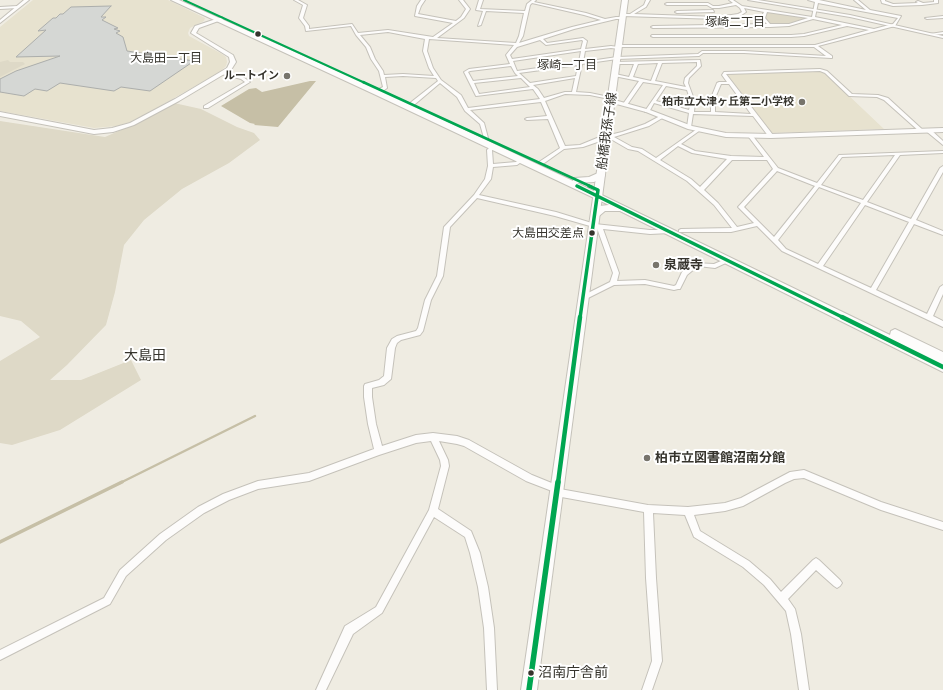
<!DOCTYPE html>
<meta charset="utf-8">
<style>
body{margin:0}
canvas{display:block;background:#efece2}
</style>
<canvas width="943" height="690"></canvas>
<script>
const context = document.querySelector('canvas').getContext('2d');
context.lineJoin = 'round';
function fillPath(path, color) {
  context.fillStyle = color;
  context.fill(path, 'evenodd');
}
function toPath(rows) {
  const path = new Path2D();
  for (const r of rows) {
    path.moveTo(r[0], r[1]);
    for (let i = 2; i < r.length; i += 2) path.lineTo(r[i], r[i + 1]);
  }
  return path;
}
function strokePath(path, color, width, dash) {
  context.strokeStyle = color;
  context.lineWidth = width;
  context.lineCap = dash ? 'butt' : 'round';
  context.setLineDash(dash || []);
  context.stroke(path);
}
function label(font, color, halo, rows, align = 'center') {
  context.font = font + ' Quicksand,"Noto Sans JP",sans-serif';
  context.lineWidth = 4;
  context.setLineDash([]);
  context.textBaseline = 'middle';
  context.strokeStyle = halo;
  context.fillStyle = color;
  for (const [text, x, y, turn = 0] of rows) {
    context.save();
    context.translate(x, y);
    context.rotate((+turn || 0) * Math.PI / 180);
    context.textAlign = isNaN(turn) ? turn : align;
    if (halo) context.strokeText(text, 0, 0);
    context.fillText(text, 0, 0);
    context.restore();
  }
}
fillPath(toPath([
 [33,0,168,0,205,18,204,21,190,28,188,33,189,36,222,54,226,57,227,62,226,66,220,72,153,110,130,122,117,126,94,128,0,111,0,27],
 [821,71,825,73,884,129,771,133,727,76,729,74]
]), '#e7e2cf');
fillPath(toPath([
 [766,12,807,18,786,24,771,25,764,18],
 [8,60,10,62,23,62,25,64,0,77,0,62],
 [174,103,201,109,237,127,254,133,260,140,229,163,182,189,144,220,124,245,115,292,106,325,67,365,50,380,81,380,131,360,141,380,60,430,12,445,0,443,0,361,40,337,21,321,0,316,0,121,105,137,139,122]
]), '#ded9c7');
fillPath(toPath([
 [310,81,316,81,278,127,254,125,255,124,250,123,221,106,249,89,256,88,262,92]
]), '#c6bfa6');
strokePath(toPath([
 [120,483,255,416]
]), '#c6bfa6', 2.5);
strokePath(toPath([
 [0,542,122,482]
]), '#c6bfa6', 3.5);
const building = toPath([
 [111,6,101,17,106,17,102,20,118,28,114,29,120,31,116,33,123,37,127,51,194,61,150,91,121,87,114,91,60,83,47,91,35,89,24,96,0,92,0,79,16,71,60,56,16,57,46,30,38,31,53,18,56,18,60,14,63,14,71,7,111,6]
]);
fillPath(building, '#d5d7d4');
strokePath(building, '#acaeac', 1);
const minor = toPath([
 [294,0,298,0,307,5,303,18,309,26,309,29,352,24,358,33,388,30,433,37,453,23,415,16,417,6,421,0,425,0,421,6,418,14,456,21,461,17,466,9,459,0,463,0,470,9,464,18,437,38,516,43,519,36,524,13,486,11,481,25,478,26,483,11,476,10,479,0,483,0,480,9,525,11,527,4,532,0,536,0,534,2,586,13,605,19,616,17,623,17,623,19,616,19,574,29,543,39,547,43,583,38,587,41,585,49,611,46,618,47,619,45,815,45,869,30,847,26,804,36,791,37,653,37,651,36,652,35,791,35,804,34,842,25,813,19,789,26,770,27,653,28,651,27,653,26,767,24,761,18,764,12,744,8,746,12,740,16,718,19,623,16,621,15,623,14,630,14,644,5,646,0,650,0,646,7,634,14,718,17,738,14,742,12,740,8,736,5,719,8,712,8,707,5,667,5,665,4,667,3,708,3,713,6,719,6,733,3,729,0,733,0,742,6,812,17,815,2,808,0,819,0,866,10,854,0,858,0,870,10,901,16,895,26,818,46,832,56,832,58,831,58,744,53,703,53,699,56,617,59,582,64,576,92,590,93,614,98,614,100,590,95,565,94,545,101,565,146,580,145,597,138,622,132,645,124,662,115,664,116,664,117,649,126,614,137,632,147,642,149,656,158,697,129,699,130,699,131,681,144,695,151,731,156,764,157,748,136,750,135,752,135,778,168,817,183,839,155,943,151,943,153,900,155,867,202,911,219,940,168,943,166,943,172,916,220,943,231,943,235,914,224,876,290,927,314,940,287,943,285,943,294,933,316,943,321,943,327,782,251,757,226,731,232,679,232,679,230,681,229,732,228,714,205,687,181,638,151,628,149,609,138,583,147,564,149,543,164,539,164,539,162,560,148,548,119,527,120,525,119,527,118,547,116,541,102,470,110,484,123,488,138,486,139,484,138,480,124,465,111,457,97,440,83,414,105,410,105,410,103,438,81,436,78,403,76,385,77,387,88,383,91,379,91,379,89,383,87,379,71,371,59,366,47,356,35,351,26,306,31,305,26,299,18,303,5,294,0],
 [532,3,584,15,601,20,572,27,519,43,523,36,530,5,532,3],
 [818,3,898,18,893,24,874,29,815,17,818,3],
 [767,12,808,18,789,24,770,24,765,18,767,12],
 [388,32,425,39,423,51,429,68,434,76,403,74,384,75,383,71,375,59,370,47,360,35,388,32],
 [429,39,514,45,506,55,510,64,469,69,464,72,476,96,533,89,540,99,468,108,461,95,441,80,433,68,427,51,429,39],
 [540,40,546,45,582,40,583,41,581,49,512,59,510,55,517,47,540,40],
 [620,47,814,47,826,56,744,51,702,51,698,54,617,57,583,62,585,51,611,48,619,49,621,48,620,47],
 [581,51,579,62,517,71,513,61,581,51],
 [578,65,576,76,530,83,519,73,578,65],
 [511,66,515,73,518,76,473,81,468,72,470,71,511,66],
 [521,78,530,87,479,94,474,83,521,78],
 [575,78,572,92,565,92,544,98,538,89,533,85,575,78],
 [678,146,692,153,727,159,700,187,691,179,660,160,678,146],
 [895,155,863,200,821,185,842,157,895,155],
 [732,160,767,160,773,169,738,207,754,223,737,227,718,203,704,190,732,160],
 [777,171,815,186,774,237,744,207,777,171],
 [819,187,861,203,818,264,786,249,778,240,819,187],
 [865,205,909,222,871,288,823,266,865,205],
 [881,0,885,0,885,1,893,4,918,3,916,2,918,1,923,3,934,2,934,0,938,0,938,3,922,5,893,6,882,3,881,0],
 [17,6,18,8,0,9,0,7,17,6],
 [713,10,714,12,677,13,675,12,677,11,713,10],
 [943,16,943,18,927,19,925,18,943,16],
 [943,32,943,34,932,35,930,34,943,32],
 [700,60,701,66,689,78,688,83,695,102,694,112,711,112,711,98,717,83,719,82,727,82,722,75,724,72,820,69,827,71,852,94,878,95,888,98,924,131,920,132,884,100,877,97,849,96,825,73,820,71,726,74,773,135,773,137,769,137,753,116,693,114,691,127,689,128,687,127,689,113,654,103,649,112,645,112,645,111,663,85,643,82,627,105,623,104,639,81,614,76,614,74,615,74,629,77,634,64,616,64,614,63,615,62,700,60],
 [697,62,697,66,685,78,684,83,686,87,655,81,662,63,697,62],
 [658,63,651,81,633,77,638,64,658,63],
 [721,84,729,84,751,114,715,112,715,98,721,84],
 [666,86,687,90,691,102,689,110,656,101,666,86],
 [222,72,243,77,250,82,208,108,204,108,204,106,245,82,241,79,222,74,222,72],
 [926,129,930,129,943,141,943,145,926,131,926,129],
 [491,146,495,147,492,150,493,164,516,162,521,158,524,160,517,165,493,167,491,179,479,195,556,212,595,224,650,230,672,230,672,232,670,233,650,234,603,229,619,273,617,281,645,280,674,286,676,285,682,272,695,263,714,264,728,258,731,260,730,261,715,268,698,266,687,275,680,289,678,289,674,290,645,284,614,285,584,300,582,300,581,298,582,296,610,282,613,273,597,228,555,216,477,198,450,227,443,276,431,300,423,331,420,335,401,340,397,343,395,348,391,379,384,385,372,388,372,397,376,424,382,446,416,435,433,433,457,436,469,440,532,475,559,486,560,489,648,505,688,507,725,503,741,498,790,472,804,470,881,502,943,522,943,530,881,510,804,478,794,479,785,483,743,506,725,511,694,515,700,531,749,561,770,579,781,592,813,560,816,558,819,560,840,580,842,583,840,586,837,588,834,586,816,570,788,599,795,609,801,634,809,690,799,690,791,634,786,611,764,585,743,567,694,537,685,515,653,513,656,578,662,661,652,690,642,690,652,661,646,578,644,512,556,496,553,495,552,491,526,481,464,446,457,444,439,441,448,460,449,466,438,509,471,531,480,553,488,587,494,628,497,690,487,690,484,628,478,587,470,553,465,537,434,517,382,613,353,634,326,690,316,690,345,626,376,607,429,510,441,466,440,460,431,441,416,443,379,455,309,481,258,489,229,500,204,513,166,540,126,576,110,604,0,660,0,650,104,598,120,570,160,534,198,507,223,494,258,481,309,473,374,449,368,424,364,397,364,386,365,384,379,380,384,376,387,348,392,339,397,336,416,331,418,328,425,300,437,276,444,227,474,195,485,179,488,166,487,150,491,146]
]);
const tertiary = toPath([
 [24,0,29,0,0,23,0,20,24,0],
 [748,0,758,0,850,15,943,36,943,38,850,17,748,0],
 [222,17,224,19,199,28,196,33,233,55,236,62,231,70,179,101,134,125,113,132,94,134,0,116,0,112,94,130,112,128,130,123,175,99,227,68,230,62,229,57,191,33,195,26,222,17],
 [611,99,650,110,692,126,726,133,771,134,943,128,943,132,771,138,726,137,688,129,646,112,609,102,609,100,611,99]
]);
const primary = toPath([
 [622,0,628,0,537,690,521,690,622,0]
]);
const trunk = toPath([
 [171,0,179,0,382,91,573,181,574,178,589,177,598,173,604,173,605,175,604,177,594,182,577,183,890,335,891,331,895,329,943,352,943,372,620,211,605,211,599,216,593,216,591,214,599,206,609,205,376,95,171,0]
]);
strokePath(minor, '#c5c2ba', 2);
strokePath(tertiary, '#c5c2ba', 2);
strokePath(primary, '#c5c2ba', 2);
strokePath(trunk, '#c5c2ba', 2);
fillPath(minor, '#fdfcfb');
fillPath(tertiary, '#fdfcfb');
fillPath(primary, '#fdfcfb');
fillPath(trunk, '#fdfcfb');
strokePath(toPath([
 [184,0,365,83]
]), '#00a651', 2);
strokePath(toPath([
 [363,82,592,187],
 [577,186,579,187]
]), '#00a651', 2.5);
strokePath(toPath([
 [577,186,844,318],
 [580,318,598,190,589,186]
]), '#00a651', 3.5);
strokePath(toPath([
 [842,317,943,367],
 [558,483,580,317]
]), '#00a651', 4.5);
strokePath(toPath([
 [529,690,558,482]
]), '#00a651', 5.5);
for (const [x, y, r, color] of [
 [258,34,3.5,"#36342d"],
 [287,76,4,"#77746c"],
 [802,102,4,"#77746c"],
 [592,233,3.5,"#36342d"],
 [656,265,4,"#77746c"],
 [647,458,4,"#77746c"],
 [531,673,3.5,"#36342d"]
]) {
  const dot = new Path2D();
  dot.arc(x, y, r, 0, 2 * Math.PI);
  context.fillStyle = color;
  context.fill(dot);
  strokePath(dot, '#fff', 1.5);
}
label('bold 11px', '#36342d', '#fff', [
 ["ルートイン",279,76],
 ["柏市立大津ヶ丘第二小学校",794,102]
], 'right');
label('12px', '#36342d', '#fff', [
 ["塚崎二丁目",735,22],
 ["大島田一丁目",166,58],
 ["塚崎一丁目",567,65]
]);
label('12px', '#36342d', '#fff', [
 ["大島田交差点",584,233]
], 'right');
label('13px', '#36342d', '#fff', [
 ["船橋我孫子線",607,131,-82]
]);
label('bold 13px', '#36342d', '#fff', [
 ["泉蔵寺",664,265],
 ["柏市立図書館沼南分館",655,458]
], 'left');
label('14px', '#36342d', '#fff', [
 ["大島田",145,356]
]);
label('14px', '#36342d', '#fff', [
 ["沼南庁舎前",538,673]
], 'left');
</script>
